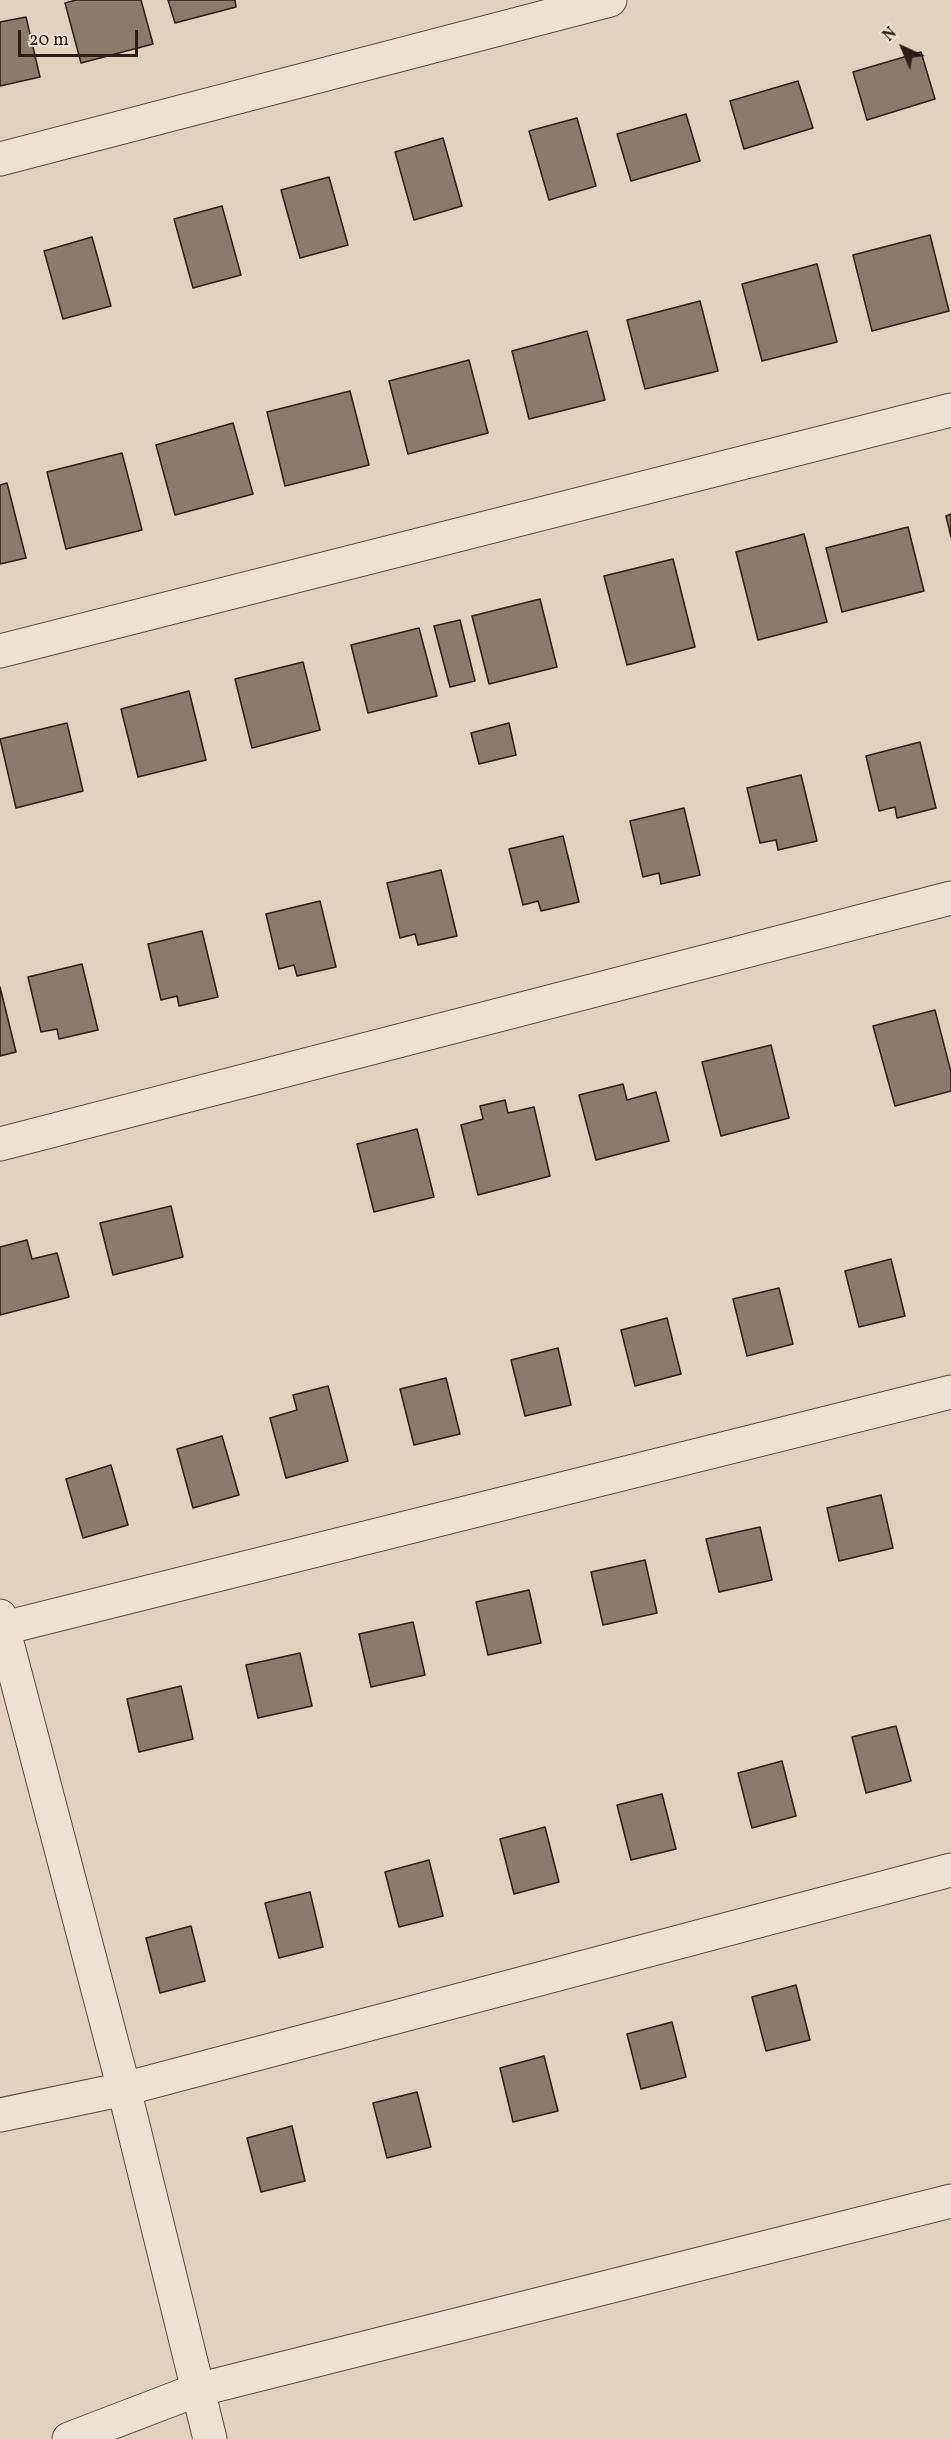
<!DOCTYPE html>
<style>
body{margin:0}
#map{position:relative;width:951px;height:2439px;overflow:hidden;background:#e1d2bb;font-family:Vollkorn,serif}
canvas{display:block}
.north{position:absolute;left:873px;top:18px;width:60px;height:60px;-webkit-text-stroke:4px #ece2d3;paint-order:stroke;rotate:316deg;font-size:16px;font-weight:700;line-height:24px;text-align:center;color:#2b1e17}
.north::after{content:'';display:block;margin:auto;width:21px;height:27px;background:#2b1e17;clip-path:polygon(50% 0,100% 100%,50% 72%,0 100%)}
.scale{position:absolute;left:18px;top:30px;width:120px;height:27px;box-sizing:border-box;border:3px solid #2b1e17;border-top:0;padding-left:8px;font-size:18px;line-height:21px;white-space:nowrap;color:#2b1e17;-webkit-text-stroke:4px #ece2d3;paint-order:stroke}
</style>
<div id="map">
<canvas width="951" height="2439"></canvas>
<div class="north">N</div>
<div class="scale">20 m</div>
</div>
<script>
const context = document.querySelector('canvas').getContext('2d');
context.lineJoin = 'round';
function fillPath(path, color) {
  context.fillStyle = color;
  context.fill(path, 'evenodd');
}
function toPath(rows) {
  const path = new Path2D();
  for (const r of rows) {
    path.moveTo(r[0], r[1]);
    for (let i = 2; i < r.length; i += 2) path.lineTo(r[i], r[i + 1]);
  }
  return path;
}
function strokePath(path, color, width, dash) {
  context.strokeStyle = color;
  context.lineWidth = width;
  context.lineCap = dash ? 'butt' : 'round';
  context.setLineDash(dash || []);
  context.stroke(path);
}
const building = toPath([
 [76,0,141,0,153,44,81,63,65,3,76,0],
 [168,0,235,0,236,7,175,23,168,0],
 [26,17,40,77,0,86,0,22,26,17],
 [921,52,935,99,867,120,853,72,921,52],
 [798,81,813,128,744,149,730,101,798,81],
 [686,114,700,161,631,181,617,134,686,114],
 [577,118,596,186,549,200,529,131,577,118],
 [443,138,462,206,414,220,395,152,443,138],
 [329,177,348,245,300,258,281,190,329,177],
 [222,206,241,275,193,288,174,219,222,206],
 [930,235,949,311,872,331,853,255,930,235],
 [92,237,111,306,63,319,44,251,92,237],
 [817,264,837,342,762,361,742,284,817,264],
 [700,301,718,371,645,389,627,320,700,301],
 [587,331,605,400,529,419,512,351,587,331],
 [469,360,488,433,408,454,389,381,469,360],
 [350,391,369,465,285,486,267,412,350,391],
 [233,423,253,494,175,515,156,445,233,423],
 [122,453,142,530,66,549,47,472,122,453],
 [7,483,26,558,0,564,0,485,7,483],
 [951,514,951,537,946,516,951,514],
 [908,527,924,591,842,612,826,548,908,527],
 [804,534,827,622,758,640,736,552,804,534],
 [673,559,695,647,627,665,604,576,673,559],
 [540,599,557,667,489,684,472,616,540,599],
 [460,620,475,681,450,687,434,626,460,620],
 [419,628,437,696,368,713,351,645,419,628],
 [303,662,320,730,252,748,235,679,303,662],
 [189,691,206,760,138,777,121,709,189,691],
 [67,723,83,791,16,808,0,739,67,723],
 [509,723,516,755,479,764,471,733,509,723],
 [920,742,936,808,897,818,895,807,879,811,866,756,920,742],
 [801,775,817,841,778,850,776,840,760,843,747,788,801,775],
 [684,808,700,875,661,884,659,873,643,877,630,821,684,808],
 [563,836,579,902,541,911,538,901,523,905,509,849,563,836],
 [441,870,457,936,418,945,415,934,400,938,387,883,441,870],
 [320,901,336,967,297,976,294,965,279,969,266,914,320,901],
 [202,931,218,997,179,1006,177,996,161,1000,148,944,202,931],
 [82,964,98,1030,59,1039,57,1029,41,1032,28,977,82,964],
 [0,987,16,1052,0,1056,0,987],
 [935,1010,951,1072,951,1091,895,1106,873,1026,935,1010],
 [771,1045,789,1118,721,1136,702,1062,771,1045],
 [623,1084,627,1100,656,1092,669,1141,596,1160,579,1095,623,1084],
 [505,1100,508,1113,534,1107,550,1176,478,1195,461,1125,483,1119,480,1106,505,1100],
 [417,1129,434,1197,374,1212,357,1144,417,1129],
 [171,1206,183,1257,113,1275,100,1223,171,1206],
 [27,1240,32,1259,57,1253,69,1297,0,1315,0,1247,27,1240],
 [891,1259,905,1316,859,1327,845,1271,891,1259],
 [779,1288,793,1344,747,1356,733,1299,779,1288],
 [667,1318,681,1374,635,1386,621,1330,667,1318],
 [558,1348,571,1405,525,1416,511,1360,558,1348],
 [446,1378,460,1434,414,1445,400,1389,446,1378],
 [328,1386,348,1461,286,1478,270,1418,297,1410,293,1395,328,1386],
 [222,1436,239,1495,193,1508,177,1449,222,1436],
 [111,1465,128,1525,83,1538,66,1479,111,1465],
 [881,1495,893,1548,839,1561,827,1508,881,1495],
 [760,1527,772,1580,719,1592,706,1539,760,1527],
 [645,1560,657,1613,603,1625,591,1572,645,1560],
 [529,1590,541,1643,488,1655,476,1602,529,1590],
 [413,1622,425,1675,371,1687,359,1634,413,1622],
 [300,1653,312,1706,258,1718,246,1665,300,1653],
 [181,1686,193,1739,139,1752,127,1699,181,1686],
 [896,1726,911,1781,866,1793,852,1737,896,1726],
 [782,1761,796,1816,752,1828,738,1773,782,1761],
 [662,1794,676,1849,631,1860,617,1805,662,1794],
 [545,1827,559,1882,514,1894,500,1839,545,1827],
 [429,1860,443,1916,399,1927,385,1872,429,1860],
 [310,1892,323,1947,279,1958,265,1903,310,1892],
 [191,1926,205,1981,160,1993,146,1938,191,1926],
 [796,1985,810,2040,766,2051,752,1997,796,1985],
 [672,2022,686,2077,641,2089,627,2034,672,2022],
 [544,2056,558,2111,513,2122,500,2068,544,2056],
 [417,2092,431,2147,387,2158,373,2103,417,2092],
 [292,2126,305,2181,261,2192,247,2138,292,2126]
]);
fillPath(building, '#8a7c6c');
strokePath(building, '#2b1e17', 1.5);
const minor = toPath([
 [0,159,610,0],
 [0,651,951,410],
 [0,1144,951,898],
 [0,1616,124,2089,210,2439],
 [0,1629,951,1392],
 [0,2115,124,2089,951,1870],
 [69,2439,197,2390,951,2201]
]);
strokePath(minor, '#584b40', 35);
strokePath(minor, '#ece2d3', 33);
</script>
